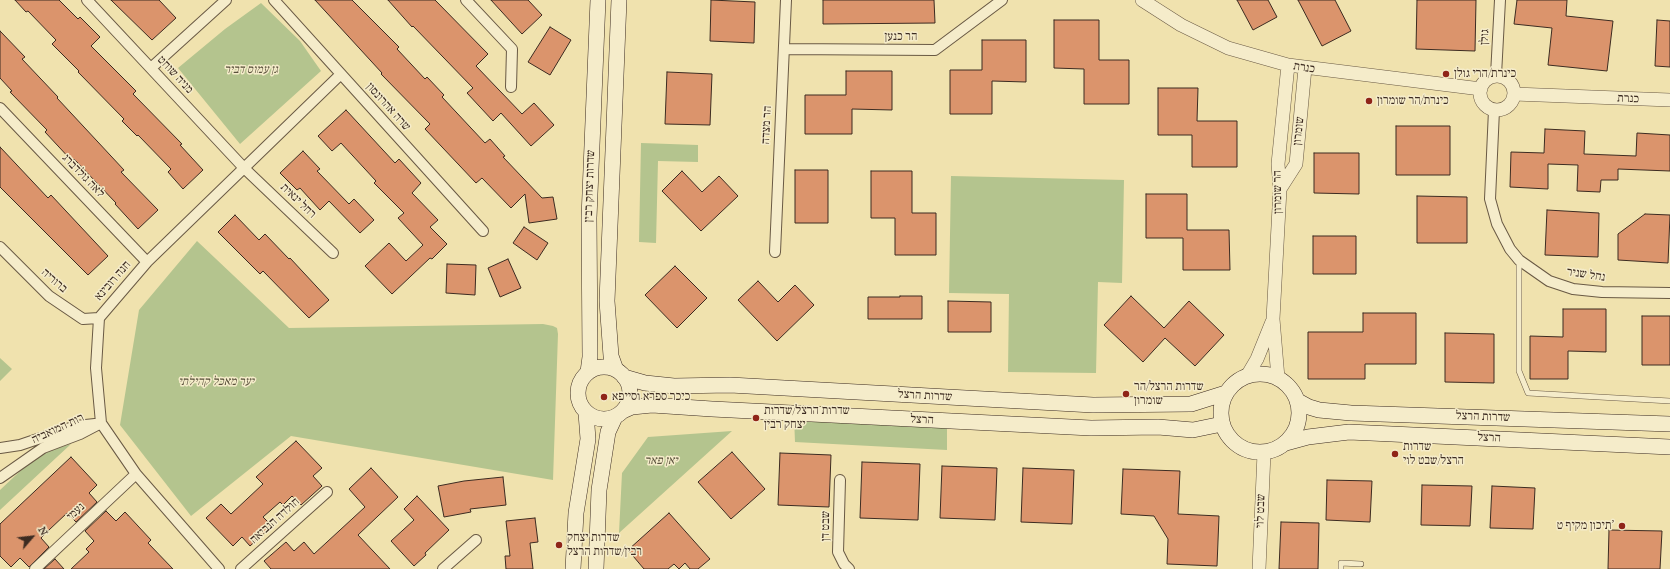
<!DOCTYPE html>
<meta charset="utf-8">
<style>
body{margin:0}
#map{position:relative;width:1670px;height:569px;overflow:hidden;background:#f0e2ae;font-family:"IM FELL French Canon",serif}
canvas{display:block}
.north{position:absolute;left:12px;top:517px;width:40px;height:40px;-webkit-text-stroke:3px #f5ecca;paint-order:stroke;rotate:62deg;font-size:11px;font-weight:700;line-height:16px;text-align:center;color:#3c2b21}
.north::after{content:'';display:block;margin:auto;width:14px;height:18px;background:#3c2b21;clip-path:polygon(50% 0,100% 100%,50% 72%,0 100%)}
</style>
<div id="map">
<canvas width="1670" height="569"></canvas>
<div class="north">N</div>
</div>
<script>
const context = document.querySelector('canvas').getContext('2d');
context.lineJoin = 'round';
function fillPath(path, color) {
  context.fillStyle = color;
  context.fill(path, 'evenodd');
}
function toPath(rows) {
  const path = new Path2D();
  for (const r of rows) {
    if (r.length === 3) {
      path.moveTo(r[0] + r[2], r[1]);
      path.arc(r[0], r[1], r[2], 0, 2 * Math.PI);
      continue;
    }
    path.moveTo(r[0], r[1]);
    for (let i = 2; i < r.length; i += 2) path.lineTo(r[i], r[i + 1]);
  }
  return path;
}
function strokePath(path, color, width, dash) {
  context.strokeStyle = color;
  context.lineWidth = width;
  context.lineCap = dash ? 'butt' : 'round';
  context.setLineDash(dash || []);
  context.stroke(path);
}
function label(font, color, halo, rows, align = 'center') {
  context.font = font + ' "IM FELL French Canon","Frank Ruhl Libre",serif';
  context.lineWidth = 3;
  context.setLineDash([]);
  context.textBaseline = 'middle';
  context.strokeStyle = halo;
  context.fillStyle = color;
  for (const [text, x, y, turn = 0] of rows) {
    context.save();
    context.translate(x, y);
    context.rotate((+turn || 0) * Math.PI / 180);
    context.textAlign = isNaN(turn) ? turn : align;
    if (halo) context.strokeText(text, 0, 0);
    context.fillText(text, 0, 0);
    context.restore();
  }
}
fillPath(toPath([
 [261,3,300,41,321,71,240,144,178,68,225,29],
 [641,143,698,145,698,162,658,161,656,243,639,242],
 [951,176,1124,180,1122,283,1098,282,1096,373,1008,372,1009,294,949,293],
 [197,241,289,328,543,324,553,326,557,328,558,334,553,480,291,436,191,516,120,425,139,310],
 [0,358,12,369,0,381],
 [794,417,947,423,947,450,795,442],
 [732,431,619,533,622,473,648,437],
 [71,444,0,510,0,490,32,460,42,453]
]), '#b4c48e');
const building = toPath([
 [15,0,59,0,78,19,80,17,100,37,91,46,136,91,133,94,182,144,180,145,203,170,183,189,168,172,171,169,138,135,137,136,122,121,124,119,78,72,79,71,52,44,56,40,28,11,26,12,15,0],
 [111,0,159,0,176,18,152,40,111,0],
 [315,0,352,0,399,47,397,49,425,79,427,77,444,95,442,97,485,143,490,139,505,156,503,157,542,198,553,197,557,219,529,223,525,194,511,208,482,178,476,183,425,129,430,124,381,74,382,73,315,0],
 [388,0,435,0,488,54,476,66,522,114,534,103,554,125,531,146,501,113,493,121,467,93,473,88,413,26,412,27,388,0],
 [491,0,528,0,542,15,522,34,491,0],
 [711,0,755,2,754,43,710,41,711,0],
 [823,0,934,0,935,23,823,24,823,0],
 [1237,0,1268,0,1277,17,1253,30,1237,0],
 [1298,0,1335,0,1351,31,1322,46,1298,0],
 [1417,0,1476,0,1475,51,1416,49,1417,0],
 [1517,0,1567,0,1566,16,1613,21,1607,71,1548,65,1552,28,1514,24,1517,0],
 [1054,20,1099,20,1099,60,1129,60,1129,104,1084,104,1084,69,1054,68,1054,20],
 [1657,20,1670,21,1670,67,1655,66,1657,20],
 [550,27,571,40,550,75,528,62,550,27],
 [0,31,25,57,22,59,58,97,57,98,124,170,121,172,158,210,138,229,115,204,116,203,74,159,72,161,45,132,47,130,10,92,12,91,0,78,0,31],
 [982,40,1026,40,1026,82,992,81,992,114,950,114,950,70,982,70,982,40],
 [846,71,892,71,892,110,852,109,852,134,805,134,805,95,846,95,846,71],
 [667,72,712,74,710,125,665,124,667,72],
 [1158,88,1198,88,1197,121,1237,121,1237,167,1192,167,1192,135,1158,135,1158,88],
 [346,110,395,163,399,159,421,183,412,193,438,220,430,227,447,244,432,259,430,258,392,294,365,266,389,243,406,261,423,245,398,218,404,213,374,183,376,181,341,143,332,151,318,136,346,110],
 [1396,126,1450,126,1450,175,1396,175,1396,126],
 [1545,129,1585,131,1584,154,1636,156,1637,133,1670,135,1670,171,1618,169,1618,180,1601,180,1600,192,1577,191,1578,165,1548,164,1548,189,1510,187,1511,152,1544,153,1545,129],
 [0,147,48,198,51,195,108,256,88,275,0,187,0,147],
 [303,151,320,169,317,171,349,204,354,199,374,220,360,233,329,201,320,210,300,188,297,190,280,173,303,151],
 [1314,153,1359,153,1359,194,1314,193,1314,153],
 [795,170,828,170,828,223,795,223,795,170],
 [682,171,702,192,719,176,738,196,701,231,662,191,682,171],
 [871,171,912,171,912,213,936,213,936,255,895,255,895,218,871,218,871,171],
 [1146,194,1187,194,1187,230,1229,230,1230,270,1183,270,1183,238,1146,238,1146,194],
 [1417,196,1467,197,1467,243,1417,243,1417,196],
 [1547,210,1599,213,1598,257,1545,255,1547,210],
 [1645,214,1670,215,1668,263,1618,260,1618,234,1645,214],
 [235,215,259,240,265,234,289,259,290,258,329,300,309,318,263,271,260,274,218,232,235,215],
 [524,227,548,243,537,260,513,243,524,227],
 [1313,236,1356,236,1356,274,1313,274,1313,236],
 [508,259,521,288,500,297,488,268,508,259],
 [447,264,476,265,475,295,446,293,447,264],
 [675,266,707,298,677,328,645,295,675,266],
 [758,281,778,302,795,285,814,305,777,341,738,300,758,281],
 [900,296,922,296,922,319,868,319,868,297,900,297,900,296],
 [1131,296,1164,328,1189,301,1224,335,1195,366,1165,338,1143,362,1104,325,1131,296],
 [948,301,991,302,991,332,948,332,948,301],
 [1563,309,1606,309,1606,352,1568,351,1568,379,1530,379,1530,336,1563,337,1563,309],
 [1363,313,1416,313,1416,364,1365,364,1365,379,1308,379,1308,332,1363,332,1363,313],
 [1642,316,1670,316,1670,365,1642,365,1642,316],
 [1445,333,1494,334,1494,383,1445,382,1445,333],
 [296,441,322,468,313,476,322,486,301,505,292,496,283,505,280,502,263,517,272,526,250,546,242,537,233,546,206,518,221,504,231,514,263,484,256,477,296,441],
 [732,452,765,489,731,519,698,482,732,452],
 [780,453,831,455,829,507,778,505,780,453],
 [71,457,97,485,89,493,97,502,76,522,67,513,49,530,41,538,49,547,29,567,20,558,11,567,0,556,0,524,71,457],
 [862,462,920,464,918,520,860,518,862,462],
 [942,466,997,468,995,520,940,518,942,466],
 [371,468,398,497,358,535,390,569,271,569,264,561,286,542,294,551,304,542,314,554,365,507,349,489,371,468],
 [1023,468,1074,470,1072,524,1021,522,1023,468],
 [1123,469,1180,471,1178,514,1219,516,1217,566,1167,564,1168,539,1154,516,1121,514,1123,469],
 [503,477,506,505,470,509,471,512,444,517,438,486,464,481,503,477],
 [1327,480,1372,481,1370,522,1326,520,1327,480],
 [1422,485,1472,486,1470,526,1421,525,1422,485],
 [1492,486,1535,488,1533,529,1490,528,1492,486],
 [417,496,449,530,425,553,426,555,414,566,391,541,414,520,404,509,417,496],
 [106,511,116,521,125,512,151,540,148,543,173,569,71,569,89,552,86,549,94,541,85,531,106,511],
 [669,513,710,559,698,569,690,569,685,563,679,569,674,564,668,569,644,569,628,550,669,513],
 [535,518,538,542,530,543,533,569,506,569,505,556,510,556,506,521,535,518],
 [1281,522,1319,523,1318,569,1279,569,1281,522],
 [1609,530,1662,531,1660,569,1608,569,1609,530],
 [55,559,64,569,44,569,55,559]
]);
fillPath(building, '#db946c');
strokePath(building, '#3c2b21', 1);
const service = toPath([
 [1519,260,1519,371,1528,393,1670,401],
 [1341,569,1341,563,1361,564]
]);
const minor = toPath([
 [87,0,244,168,333,253],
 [274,0,483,231],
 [466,0,512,49,511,87],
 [784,49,935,50,1002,0],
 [151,68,226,0],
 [1496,75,1500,0],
 [0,108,147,262],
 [1494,110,1490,199,1497,224,1510,249,1519,260,1549,281,1573,289,1602,292,1670,293],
 [0,247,49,296,83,319,99,318],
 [775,252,786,0],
 [0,448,20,445,76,426,95,424],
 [0,478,43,448,80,434,101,423],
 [840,480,838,552,844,564,849,569],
 [35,569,136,474],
 [219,569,136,474,101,423,96,368,99,318,147,262,341,74],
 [241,569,327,492],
 [443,569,476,540]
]);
const tertiary = toPath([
 [1142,0,1181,25,1228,48,1288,65,1481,89],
 [1497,93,17],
 [1514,94,1670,100],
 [1280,189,1296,164,1305,68],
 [1247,376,1257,359,1272,322],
 [1278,378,1273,319,1280,189,1278,164,1288,65],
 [1259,569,1264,453]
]);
const secondary = toPath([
 [604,393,26],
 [616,370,611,356,607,301,619,0],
 [588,372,590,357,589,218,598,0],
 [1260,413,39],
 [624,377,645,383,674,386,730,385,1093,405,1191,404,1226,393],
 [1298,401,1309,407,1319,410,1351,413,1670,424],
 [623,411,632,407,652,405,712,409,1091,428,1158,427,1193,430,1222,424],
 [1286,443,1308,437,1349,432,1670,447],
 [573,569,576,513,588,439,586,413],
 [596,569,599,490,608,432,615,417]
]);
strokePath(service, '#695944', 6);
strokePath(minor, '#695944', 12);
strokePath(tertiary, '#695944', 14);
strokePath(secondary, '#3c2b21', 16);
strokePath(service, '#f5ecca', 5);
strokePath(minor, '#f5ecca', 10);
strokePath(tertiary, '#f5ecca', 13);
strokePath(secondary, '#f5ecca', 15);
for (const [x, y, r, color] of [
 [1446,74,4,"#8f2418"],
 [1369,101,4,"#8f2418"],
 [1126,394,4,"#8f2418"],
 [604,397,4,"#8f2418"],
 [756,418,4,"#8f2418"],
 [1395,454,4,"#8f2418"],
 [1622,526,4,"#8f2418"],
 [559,545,4,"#8f2418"]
]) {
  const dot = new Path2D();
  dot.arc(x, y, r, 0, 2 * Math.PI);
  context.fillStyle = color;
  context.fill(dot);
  strokePath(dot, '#f5ecca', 1.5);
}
label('12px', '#3c2b21', '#f5ecca', [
 ["הר כנען",901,37],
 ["גולן",1485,37,-87],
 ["כנרת",1304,68,9],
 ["מניה שוחט",175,75,47],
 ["כנרת",1628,99,2],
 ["שרה אהרונסון",388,107,48],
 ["הר מצדה",767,125,-87],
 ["שומרון",1299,131,-84],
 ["לאה גולדברג",83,176,46],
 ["שדרות יצחק רבין",590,186,-88],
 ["הר שומרון",1278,192,-91],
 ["רחל ינאית",298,201,44],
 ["נחל שניר",1586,275,9],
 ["ברוריה",54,281,41],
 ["חנה רובינא",113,281,-49],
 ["שדרות הרצל",925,396,3],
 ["שדרות הרצל",1483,417,2],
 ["הרצל",922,420,3],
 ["רות המואביה",58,429,-25],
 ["הרצל",1489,438,3],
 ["שבט לוי",1261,511,-88],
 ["נעמי",76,512,-43],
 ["חולדה הנביאה",275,521,-42],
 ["שבט דן",826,526,-89]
]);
label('italic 12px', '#5a513c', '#f5ecca', [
 ["גן עמוס דביר",251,70],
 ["יער מאכל קהילתי",216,382],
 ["יאן פאר",661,461]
]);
label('12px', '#3c2b21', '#f5ecca', [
 ["כינרת/הרי גולן",1454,74],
 ["כינרת/הר שומרון",1377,101],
 ["שדרות הרצל/הר",1134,387],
 ["שומרון",1134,401],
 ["כיכר ספרא וסייפא",612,397],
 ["שדרות הרצל/שדרות",764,411],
 ["יצחק רבין",764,425],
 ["שדרות",1403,447],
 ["הרצל/שבט לוי",1403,461],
 ["תיכון מקיף ט'",1614,526,"right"],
 ["שדרות יצחק",567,538],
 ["רבין/שדרות הרצל",567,552]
], 'left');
</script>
